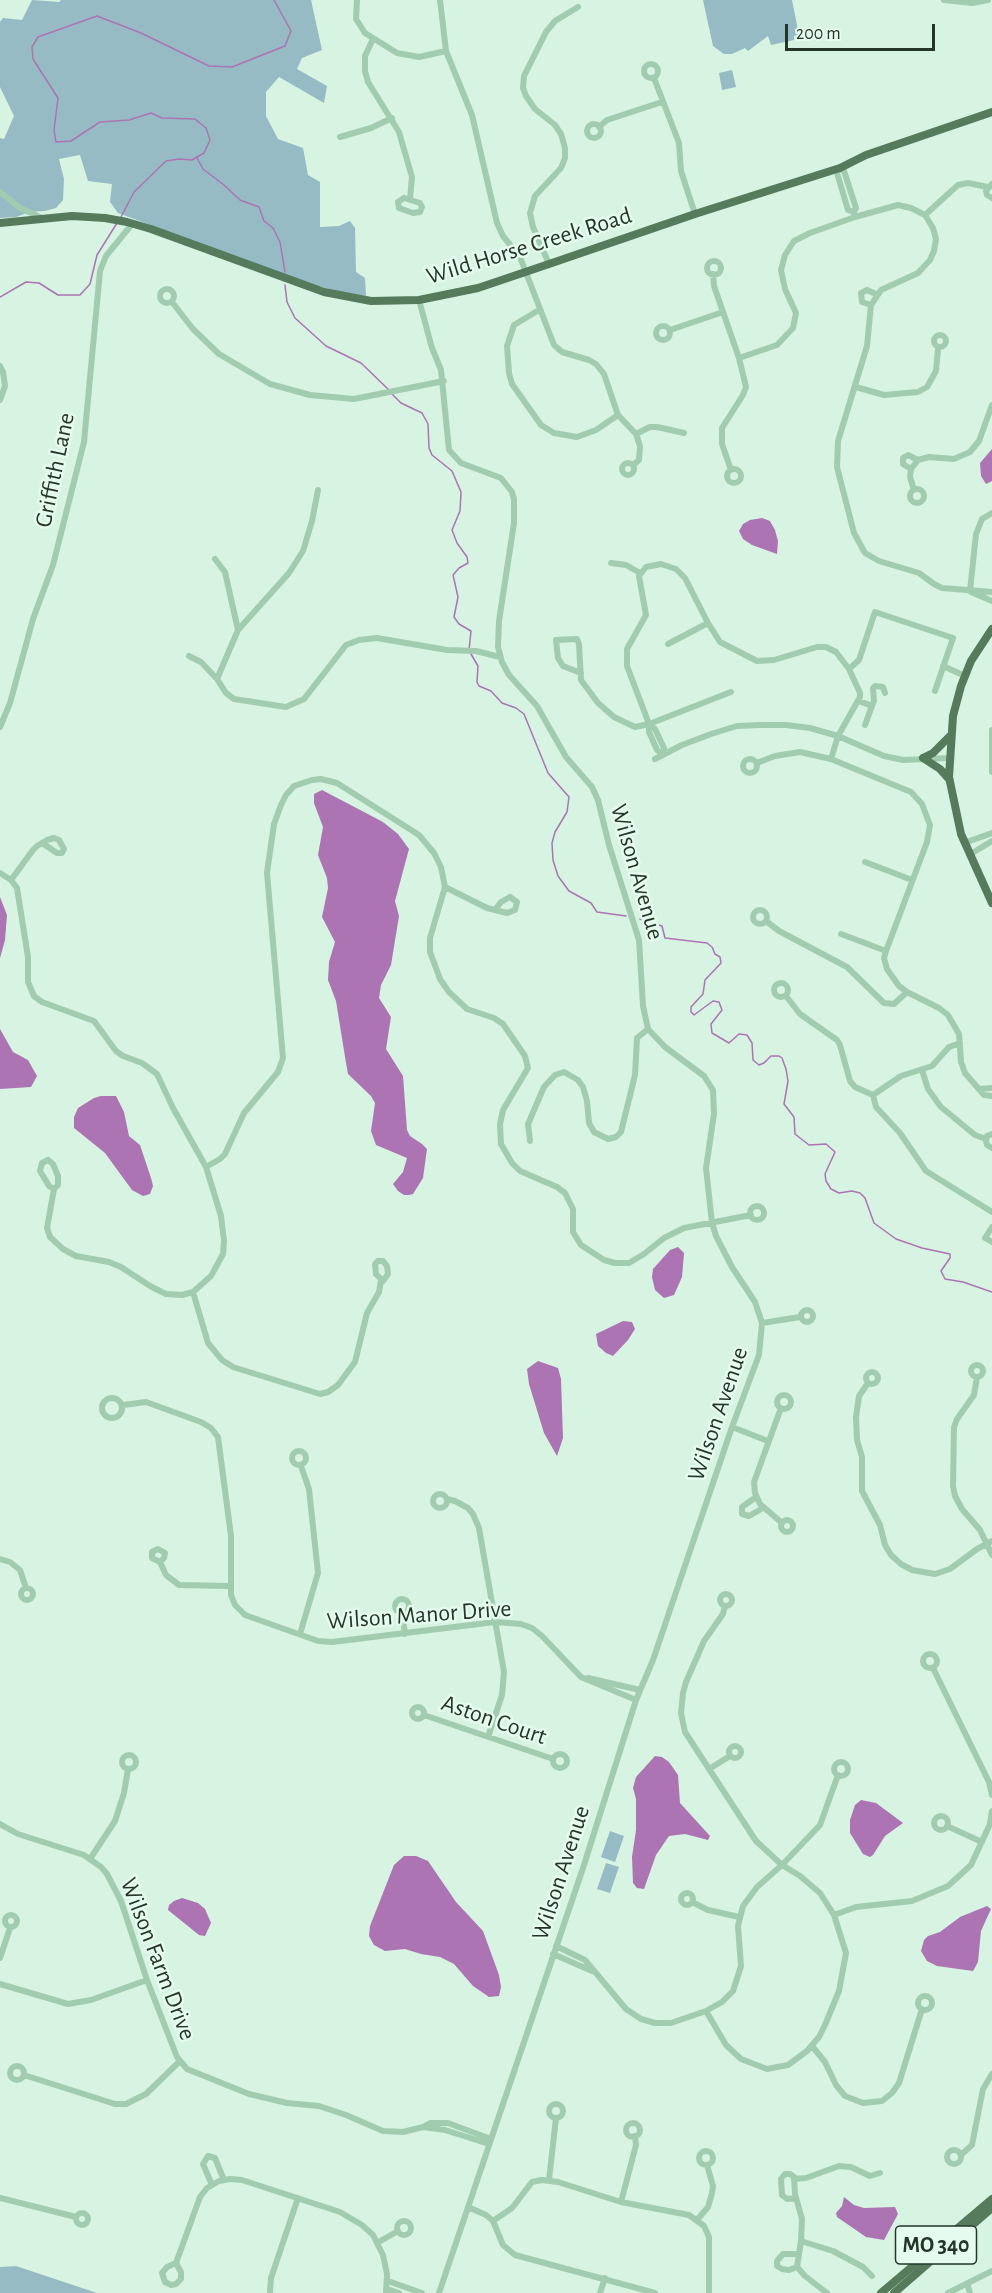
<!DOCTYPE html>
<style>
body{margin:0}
#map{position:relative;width:992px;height:2293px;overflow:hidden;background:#d7f3e2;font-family:"Alegreya Sans",sans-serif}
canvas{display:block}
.scale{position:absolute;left:785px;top:24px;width:150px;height:27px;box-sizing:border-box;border:3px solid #253628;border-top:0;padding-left:8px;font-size:18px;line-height:21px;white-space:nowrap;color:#253628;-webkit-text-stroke:4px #e4fbed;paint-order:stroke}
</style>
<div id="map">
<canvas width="992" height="2293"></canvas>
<div class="scale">200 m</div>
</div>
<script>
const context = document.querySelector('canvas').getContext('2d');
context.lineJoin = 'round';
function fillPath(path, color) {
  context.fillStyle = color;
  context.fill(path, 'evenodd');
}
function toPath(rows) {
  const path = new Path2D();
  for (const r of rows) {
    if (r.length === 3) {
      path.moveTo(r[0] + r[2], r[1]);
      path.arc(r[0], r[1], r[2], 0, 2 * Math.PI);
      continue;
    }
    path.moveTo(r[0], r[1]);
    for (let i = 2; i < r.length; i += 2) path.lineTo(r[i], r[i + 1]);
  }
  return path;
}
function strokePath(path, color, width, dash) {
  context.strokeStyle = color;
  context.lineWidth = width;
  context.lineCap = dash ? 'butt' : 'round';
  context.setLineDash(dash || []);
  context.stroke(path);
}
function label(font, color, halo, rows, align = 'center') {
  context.font = font + ' "Alegreya Sans",sans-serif';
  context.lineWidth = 5;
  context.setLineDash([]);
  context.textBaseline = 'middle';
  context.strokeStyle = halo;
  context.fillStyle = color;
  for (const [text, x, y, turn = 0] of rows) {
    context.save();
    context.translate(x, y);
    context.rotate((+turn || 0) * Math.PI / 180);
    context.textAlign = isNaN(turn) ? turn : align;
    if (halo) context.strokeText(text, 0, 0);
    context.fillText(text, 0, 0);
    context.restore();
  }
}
fillPath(toPath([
 [32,0,59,2,61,0,311,0,322,50,302,58,297,69,327,86,324,103,279,77,266,92,266,116,278,139,303,148,308,175,320,182,320,227,339,226,350,221,355,228,356,272,365,278,366,296,336,291,301,281,118,213,110,202,112,184,88,181,80,155,59,159,64,179,63,200,56,208,45,211,29,212,16,217,0,218,0,138,4,139,14,116,0,87,0,22,3,18,22,20],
 [703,0,792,0,799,35,794,36,794,40,771,45,768,36,748,51,745,48,732,54,724,54,713,46],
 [732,70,736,87,722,90,719,73],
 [610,1831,624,1836,615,1862,601,1857],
 [606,1863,619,1867,610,1893,597,1889],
 [16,2266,97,2293,0,2293,0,2267]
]), '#96bbc4');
fillPath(toPath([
 [992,449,992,481,986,484,981,476,980,463],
 [762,518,770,521,775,530,778,541,777,554,752,545,743,539,739,531,743,524,750,520],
 [322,790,383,822,398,834,409,849,395,901,399,916,391,965,381,985,379,998,391,1017,386,1049,403,1076,407,1130,410,1136,422,1144,427,1149,423,1178,413,1194,409,1195,404,1195,398,1191,393,1184,403,1172,407,1158,376,1145,371,1131,375,1103,371,1096,348,1074,346,1063,336,1001,328,980,329,962,335,942,322,917,328,888,327,878,318,855,323,827,314,803,314,794],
 [0,897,7,915,5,940,0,958],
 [0,1029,13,1052,28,1060,37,1076,31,1087,0,1089],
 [101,1096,116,1096,124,1112,129,1136,140,1145,151,1178,153,1186,150,1194,143,1196,132,1190,105,1153,74,1128,74,1117,78,1108,94,1098],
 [678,1247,684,1253,682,1277,674,1295,664,1298,655,1290,652,1277,653,1269,670,1250],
 [623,1321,632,1322,635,1329,628,1340,613,1356,606,1353,598,1346,596,1334],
 [538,1361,558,1368,561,1379,563,1438,557,1456,544,1433,529,1384,527,1369],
 [655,1756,662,1757,669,1762,678,1775,680,1803,710,1836,708,1840,685,1834,669,1836,656,1855,644,1889,637,1888,633,1883,632,1857,636,1830,636,1799,633,1788,636,1777],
 [861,1800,876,1803,903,1823,885,1836,873,1855,870,1857,863,1854,850,1833,850,1820,855,1805],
 [404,1856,416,1856,428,1861,456,1902,483,1931,499,1975,501,1987,499,1996,489,1997,473,1986,454,1964,440,1957,421,1954,405,1949,385,1951,374,1945,369,1936,370,1926,394,1865],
 [182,1898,198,1903,205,1909,211,1923,205,1936,199,1935,168,1910,169,1905,174,1901],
 [987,1906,991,1909,981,1931,978,1962,973,1971,937,1966,927,1961,921,1951,924,1940,928,1936,940,1932,960,1917],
 [844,2197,854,2205,864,2208,895,2207,898,2214,884,2240,866,2237,837,2217,836,2213,842,2206]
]), '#ac74b3');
strokePath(toPath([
 [197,158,203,169,224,185,240,200,259,207,264,221,273,228,280,242,285,272],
 [121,217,134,192,166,161,179,159,192,160,204,153,210,140,206,128,195,119,162,118,151,113,129,120,100,122,71,141,56,142,54,130,58,98,33,59,32,47,38,37,97,16,141,33,209,66,232,67,285,46,291,31,274,0],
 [285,285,287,302,295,318,326,346,361,363,389,390],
 [0,297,26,282,39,283,58,295,80,295,90,284,97,255,117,223],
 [392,394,401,403,422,413,428,424,429,448,432,455,452,471,461,492,460,511,452,530,457,543,467,557,468,563,459,568,453,575,458,597,454,617,459,624,471,631,469,650],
 [471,654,478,666,477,682,479,686,491,691,502,703,516,708,524,714,548,773,569,797,567,812,555,832,552,843,553,860,558,876,569,891,591,903,597,912,626,916],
 [640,919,662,926,665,938,707,943,712,947,715,954,720,957,721,963,705,980,703,994,691,1007,691,1012,694,1015,713,1001,719,1002,722,1010,711,1024,712,1033,729,1043,739,1034,747,1035,752,1043,753,1060,759,1065,764,1063,771,1056,779,1056,782,1058,786,1069,788,1081,784,1104,794,1117,795,1134,809,1145,826,1144,835,1152,825,1174,826,1181,831,1189,839,1193,852,1191,860,1193,865,1198,874,1223,896,1239,922,1248,950,1254,950,1258,941,1271,945,1279,963,1282,992,1292]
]), '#ac74b3', 1.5);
strokePath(toPath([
 [357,0,356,19,365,33,397,53,419,57,446,51],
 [440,0,446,51,472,115,497,223,503,236,520,257,554,345,562,352,589,360,596,364,604,374,618,415,636,434,640,446,639,460,633,465],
 [944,0,972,3,988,0],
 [373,39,365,56,365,71,368,82,399,132,412,177,410,199],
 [651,71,7],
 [654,78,679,143,681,171,695,214],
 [594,131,7],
 [599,127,607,120,662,102],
 [340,137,371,128,392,118],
 [840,168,844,171,856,208,854,212,855,217],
 [840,168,837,173,848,210,854,212],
 [992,184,986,191,987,195,992,198],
 [0,192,20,208,42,218],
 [404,198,420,203,422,207,420,212,413,213,399,208,398,202,404,198],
 [925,215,958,185,968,183,988,187],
 [714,268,7],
 [549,264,533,227,530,213,535,196,561,168,565,158,565,148,561,134,555,125,535,109,526,96,523,88,524,76,546,32,555,21,578,7],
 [713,274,714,286,739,358,746,387,743,395,722,428,722,444,731,470],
 [167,296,7],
 [419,300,432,348,441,370,449,450,461,463,501,478,512,492,514,499,514,523,499,621,498,647,502,662,509,675,537,706,566,757,592,787,598,800,609,845,639,940,643,1006,648,1029,665,1047,704,1076,713,1090,714,1114,706,1168,712,1223,716,1236,732,1267,755,1302,762,1323,759,1355,732,1427,653,1660,636,1700,584,1865,439,2293],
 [172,302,193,329,219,354,270,384,310,395,354,399,444,381],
 [871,305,862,302,861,293,867,290,876,294],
 [539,310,514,325,507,346,509,373,512,384,541,425,554,433,577,437,596,430,618,415],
 [663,333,7],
 [670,330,723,312],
 [940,341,6],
 [739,358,777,345,793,328,796,313,785,289,781,270,785,255,794,241,810,233,855,217,898,205,911,208,925,215,933,228,936,239,934,251,930,260,918,273,881,290,871,305,867,346,838,441,837,467,854,533,865,553,879,561,919,573,934,584,942,588,992,592],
 [0,366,3,372,5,386,0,400],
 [856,387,884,395,918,392,927,387,936,371,938,349],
 [636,434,650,427,657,427,684,433],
 [628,469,6],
 [911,469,903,464,903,458,908,455,918,460],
 [734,476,7],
 [917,496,7],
 [914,490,910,477,911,469,918,460,929,457,954,459,970,452,979,441,992,405],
 [215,559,225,572,238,630],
 [611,563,626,565,640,573],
 [970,591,976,534,982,519,992,513],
 [971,592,992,601],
 [668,644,708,623],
 [189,656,201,662,217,679,226,693,234,699,286,707,304,699,346,645,359,640,377,638,447,650,476,651,500,657],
 [943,666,965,676],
 [849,669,859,660,875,612,953,638,935,691],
 [581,673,563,666,558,658,556,640,577,639,579,644,581,680,598,703,614,717,635,727,649,724,731,692],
 [217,679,238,630,289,573,303,551,312,521,318,490],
 [859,701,872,706,874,701,873,688,875,686,883,687,885,693],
 [649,724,655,729,664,748,663,755],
 [865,725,872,706],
 [0,727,10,703,33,619,53,565,84,442,100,271,106,256,133,223],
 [992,730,992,772],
 [663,755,657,750,649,732,649,724,627,666,627,649,646,615,639,576,646,567,661,564,676,569,685,578,708,623,720,642,757,661,774,660,817,647,826,647,836,652,849,669,860,693,860,697,838,736,831,759,911,792,922,804,930,825,927,842,886,951,884,958,887,969,899,986,907,992,939,1008,948,1015,959,1034,961,1062,965,1073,984,1095,992,1096],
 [750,766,7],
 [655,759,682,745,711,734,737,726,761,725,786,725,810,728,838,736,884,756,903,760,949,758],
 [757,763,775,756,800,752,831,759],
 [964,843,992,833],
 [969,855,992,841],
 [865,862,912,880],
 [0,873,11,880,17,888,28,957,28,982,34,996,42,1002,94,1021,116,1051,123,1056,142,1063,157,1074,173,1108,206,1167],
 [11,880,33,850,37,846,47,840,54,838,59,840,64,849,62,853,57,853,42,843],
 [445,887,487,908,495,910],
 [510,897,517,902,515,910,507,913,495,910,501,902,510,897],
 [760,917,7],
 [766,921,779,931,847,967,884,1003,894,1004,907,992],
 [841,934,886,951],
 [781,990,7],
 [786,996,800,1014,837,1040,840,1045,850,1081,855,1087,873,1095,876,1107,900,1133,926,1171,992,1212],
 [922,1070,928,1089,941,1107,975,1135,986,1139],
 [980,1089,992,1088],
 [873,1095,901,1076,932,1066,949,1047,960,1043],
 [992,1134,987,1136,986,1141,987,1145,992,1148],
 [530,1141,528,1124,544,1087,555,1075,564,1072,578,1080,583,1087,587,1101,589,1123,594,1132,608,1139,616,1137,621,1132,635,1075,637,1038,648,1029],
 [48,1160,53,1164,58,1176,58,1185,54,1189,49,1186,40,1171,42,1163,48,1160],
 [54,1189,47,1228,50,1237,63,1249,76,1256,109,1262,121,1267,150,1286,166,1294,182,1295,193,1292],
 [757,1213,7],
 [992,1227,985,1238,992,1242],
 [378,1261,383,1261,387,1266,388,1274,383,1281,376,1274,375,1264,378,1261],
 [381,1281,379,1292,367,1313,355,1362,338,1385,328,1392,320,1394,233,1367,222,1360,208,1343,193,1292,211,1276,223,1254,224,1241,221,1216,206,1167,220,1159,225,1154,244,1113,278,1072,283,1058,267,873,274,824,281,805,286,795,294,786,312,780,321,779,337,783,419,835,434,853,441,867,445,887,430,938,430,952,440,979,449,992,467,1009,494,1018,503,1024,525,1056,528,1068,503,1110,500,1124,501,1144,512,1163,520,1171,557,1187,565,1193,573,1209,573,1232,581,1245,604,1260,615,1263,629,1263,644,1254,664,1238,684,1228,751,1215],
 [807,1316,6],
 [762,1323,800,1317],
 [977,1371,6],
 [872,1378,6],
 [977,1377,974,1395,957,1419,954,1427,953,1486,955,1496,962,1509,980,1530,992,1555],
 [868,1383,859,1396,856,1417,857,1440,862,1457,862,1491,880,1525,885,1545,891,1555,901,1564,912,1570,935,1574,950,1569,977,1549,992,1541],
 [784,1402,7],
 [112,1408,10],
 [123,1405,146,1402,201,1422,211,1428,218,1437,231,1536,231,1595,235,1605,245,1615,318,1641,332,1642,495,1622,521,1624,532,1628,542,1636,581,1677,636,1700],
 [781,1408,754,1482,755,1493,760,1504,782,1523],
 [732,1427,768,1441],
 [299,1458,7],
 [440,1501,7],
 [756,1497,742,1507,742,1514,749,1516,763,1508],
 [447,1499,455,1501,468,1508,473,1514,479,1528,504,1672,502,1695,488,1737],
 [787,1526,6],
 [0,1559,10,1562,20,1570,26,1588],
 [160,1562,164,1558,165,1553,158,1549,152,1552,152,1558,160,1562,166,1575,179,1585,229,1586],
 [27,1594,6],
 [726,1600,6],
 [402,1606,7],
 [402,1612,405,1634],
 [300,1634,318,1573,309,1489,301,1466],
 [930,1661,7],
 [933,1668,989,1782,992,1795],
 [588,1678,640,1690],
 [418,1713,6],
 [424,1715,553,1759],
 [735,1752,6],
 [560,1761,7],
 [129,1762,7],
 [841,1769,7],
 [709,1769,730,1756],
 [941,1823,7],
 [0,1824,18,1834,84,1855,101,1867,107,1874,121,1901,147,1980,177,2057,187,2069,249,2094,287,2103,319,2106,346,2115,383,2131,403,2132,423,2127,430,2123,448,2123,491,2139],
 [947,1826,982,1842],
 [90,1859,115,1821,124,1793,128,1769],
 [687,1899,6],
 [692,1902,708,1910,739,1917],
 [11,1921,6],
 [834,1915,856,1907,912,1901,948,1886,971,1865,990,1824,992,1811],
 [556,1946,585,1960,626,2009,641,2019,655,2023,671,2023,706,2011,722,2002,733,1991,741,1966,738,1926,743,1906,757,1887,782,1865,820,1825,838,1775],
 [553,1954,592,1971],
 [0,1958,10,1928],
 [0,1984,68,2004,91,2000,147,1980],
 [925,2003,7],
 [706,2011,726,2045,741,2059,767,2069,788,2065,807,2051,819,2037,825,2025,839,1991,846,1953,834,1915,820,1893,800,1876,782,1865,756,1841,685,1732,681,1713,683,1693,686,1682,704,1641,723,1614,725,1606],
 [812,2046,825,2062,836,2085,845,2096,863,2103,882,2101,892,2093,899,2083,922,2009],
 [17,2073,7],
 [24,2075,115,2104,126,2104,146,2094,180,2061],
 [556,2111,7],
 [633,2130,7],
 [423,2127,445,2130,489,2144],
 [954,2157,7],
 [706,2158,7],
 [961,2155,972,2145,983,2089,992,2074],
 [794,2179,806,2178,839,2166,851,2167,870,2176,880,2173],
 [549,2180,556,2118],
 [212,2185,203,2164,208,2156,215,2158,224,2180],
 [0,2198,76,2217],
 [796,2198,787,2199,782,2195,781,2179,785,2174,790,2174,794,2177,795,2194,802,2219,801,2241,797,2267,805,2276,827,2293],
 [621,2202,636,2145,635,2136],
 [468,2207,486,2215,493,2221,503,2245,515,2255,655,2293],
 [82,2219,6],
 [697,2220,708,2207,712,2193,713,2186,707,2165],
 [404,2228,7],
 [493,2221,512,2208,532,2182,542,2180,558,2182,621,2202,689,2215,704,2226,709,2237,709,2293],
 [801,2241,833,2251,863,2267,872,2276],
 [377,2243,398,2231],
 [176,2263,167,2267,162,2273,165,2282,171,2285,176,2284,181,2279,181,2272,176,2263,200,2197,207,2188,219,2181,230,2179,242,2180,340,2212,362,2225,373,2235,383,2255,387,2274,386,2293],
 [797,2267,789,2270,782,2269,777,2266,777,2261,783,2254,798,2254],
 [388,2281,422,2293],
 [967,2283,970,2293],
 [387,2289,399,2293],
 [270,2293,271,2278,298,2198],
 [600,2293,605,2278],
 [948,2293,992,2271]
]), '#a2ccaf', 6);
strokePath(toPath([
 [0,223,72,216,105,218,127,222,151,229,324,292,371,301,419,300,478,288,549,264,695,214,840,168,866,155,992,112],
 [992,629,971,661,961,686,953,716,949,777,961,834,992,903],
 [923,758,933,753,950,736],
 [923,758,940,769,949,779],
 [881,2293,992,2199],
 [894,2293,992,2208]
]), '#557a5c', 8);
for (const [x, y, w] of [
 [936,2245,81]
]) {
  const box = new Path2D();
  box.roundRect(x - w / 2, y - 19, w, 38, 4.5);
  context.fillStyle = '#e4fbed';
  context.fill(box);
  strokePath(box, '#253628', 1.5);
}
label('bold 22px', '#253628', null, [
 ["MO 340",936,2245]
]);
label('24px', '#253628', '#e4fbed', [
 ["Wild Horse Creek Road",529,246,-17],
 ["Griffith Lane",55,470,-78],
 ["Wilson Avenue",637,872,74],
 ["Wilson Avenue",718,1414,-71],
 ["Wilson Manor Drive",419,1615,-4],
 ["Aston Court",494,1720,19],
 ["Wilson Avenue",561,1873,-72],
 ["Wilson Farm Drive",158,1959,69]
]);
</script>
